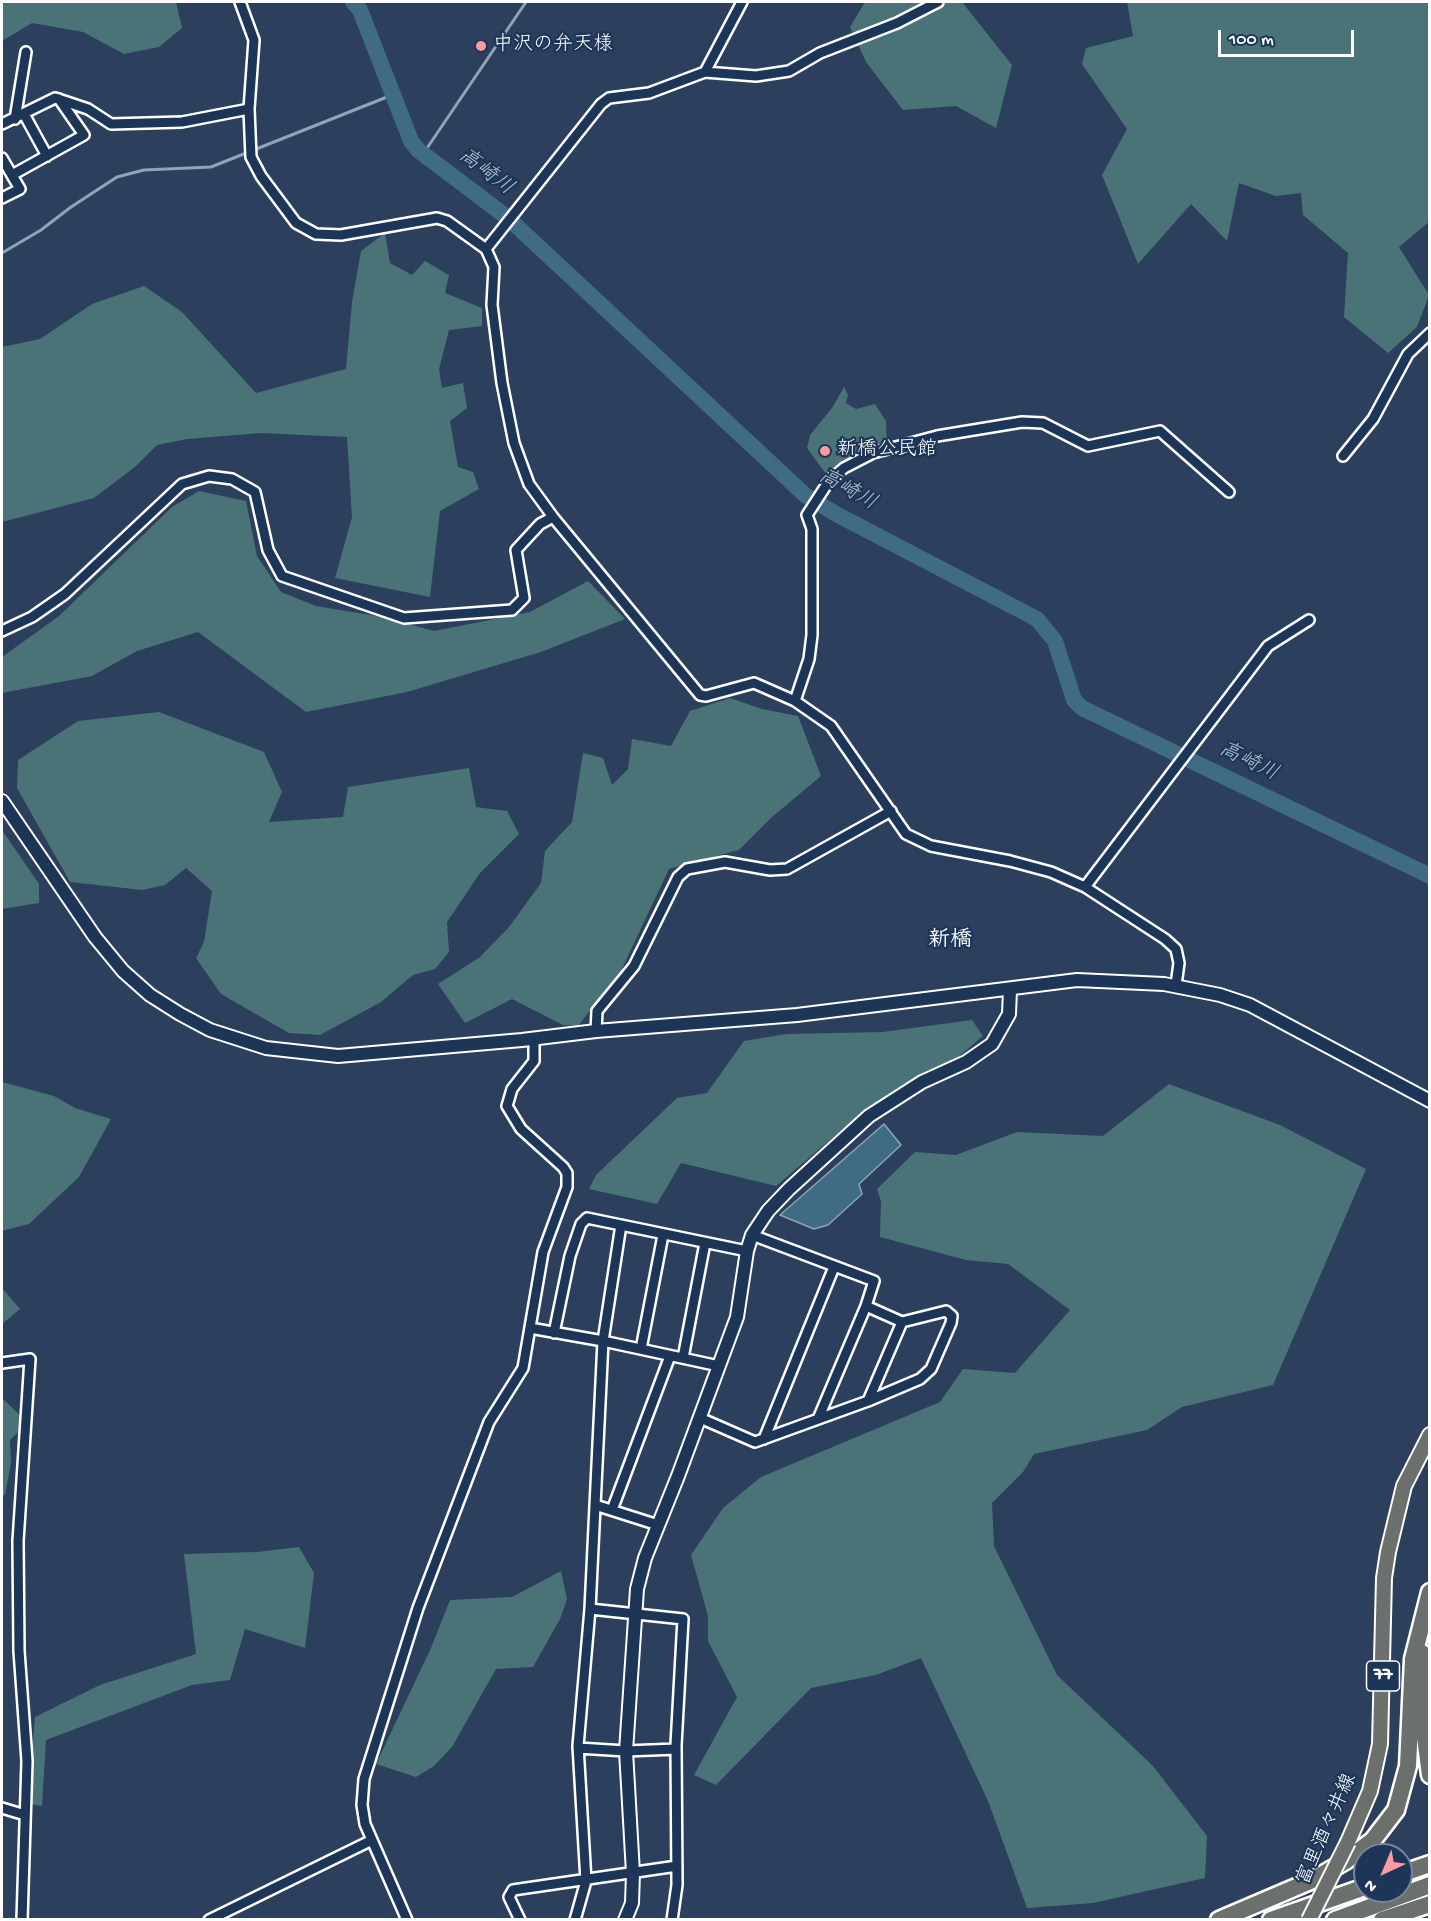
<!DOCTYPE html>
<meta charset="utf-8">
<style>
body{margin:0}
#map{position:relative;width:1431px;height:1921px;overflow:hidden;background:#2c3f5d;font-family:"Gochi Hand",sans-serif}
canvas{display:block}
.frame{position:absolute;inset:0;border:3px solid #fff;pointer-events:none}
.north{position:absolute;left:1353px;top:1843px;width:60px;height:60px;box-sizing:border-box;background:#1d3557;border:2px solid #77869a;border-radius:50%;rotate:224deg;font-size:16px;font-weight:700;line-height:24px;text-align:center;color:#fff}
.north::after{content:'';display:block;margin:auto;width:21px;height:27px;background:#ff9aa2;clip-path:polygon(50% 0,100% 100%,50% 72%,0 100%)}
.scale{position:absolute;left:1218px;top:30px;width:136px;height:27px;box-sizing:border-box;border:3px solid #fff;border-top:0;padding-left:8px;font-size:18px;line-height:21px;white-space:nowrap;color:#fff;-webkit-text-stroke:4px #1d3557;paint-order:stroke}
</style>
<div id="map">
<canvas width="1431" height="1921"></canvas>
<div class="frame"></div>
<div class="north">N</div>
<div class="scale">100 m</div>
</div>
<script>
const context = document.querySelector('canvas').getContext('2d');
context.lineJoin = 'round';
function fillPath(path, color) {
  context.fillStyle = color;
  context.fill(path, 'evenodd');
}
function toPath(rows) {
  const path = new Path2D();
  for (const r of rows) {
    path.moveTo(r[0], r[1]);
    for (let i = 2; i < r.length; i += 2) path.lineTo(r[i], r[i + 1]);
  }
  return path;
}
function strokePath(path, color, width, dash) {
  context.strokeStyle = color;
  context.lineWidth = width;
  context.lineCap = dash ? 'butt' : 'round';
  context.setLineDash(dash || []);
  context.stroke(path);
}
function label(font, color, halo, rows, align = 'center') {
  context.font = font + ' "Gochi Hand","Klee One",sans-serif';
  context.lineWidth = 4.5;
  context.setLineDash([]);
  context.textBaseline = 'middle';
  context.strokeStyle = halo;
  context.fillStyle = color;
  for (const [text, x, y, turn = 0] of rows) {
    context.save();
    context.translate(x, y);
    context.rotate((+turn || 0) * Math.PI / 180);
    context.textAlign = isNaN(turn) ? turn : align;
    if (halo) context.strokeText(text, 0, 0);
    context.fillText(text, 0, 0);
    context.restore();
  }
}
fillPath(toPath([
 [2,2,176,2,182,28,159,47,124,54,83,32,32,23,2,41],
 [865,2,962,2,1012,65,996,128,956,106,903,110,866,62,850,27],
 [1127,2,1429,2,1429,222,1399,247,1429,295,1417,327,1388,353,1344,317,1348,253,1303,215,1301,193,1276,196,1239,183,1227,241,1191,204,1138,264,1102,175,1127,129,1082,64,1086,48,1133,36],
 [385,233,390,263,412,275,425,261,449,275,445,293,482,308,482,326,449,330,439,369,442,388,463,383,467,408,450,421,458,467,473,472,479,489,440,511,430,597,335,578,352,517,347,437,261,433,187,439,157,445,136,466,94,498,2,522,2,347,40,339,92,304,144,286,182,312,256,393,346,369,352,302,361,251],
 [844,387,848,395,846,403,856,409,875,404,886,421,887,447,829,478,807,448,810,435,832,408],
 [199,491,246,501,257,556,281,592,316,606,383,617,434,631,530,612,588,581,625,619,541,652,407,692,306,712,198,632,137,651,92,676,2,693,2,657,59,616,172,507],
 [730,698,762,709,798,716,821,776,772,817,739,850,669,869,620,973,578,1026,563,1025,512,999,465,1023,438,984,480,957,509,927,541,883,545,851,572,822,583,753,603,758,612,785,628,769,632,739,671,746,690,711],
 [159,712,264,752,282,792,269,822,343,817,348,787,469,768,476,807,507,811,519,834,480,873,447,922,449,952,435,969,413,975,381,1002,320,1035,289,1033,221,994,196,958,204,942,212,891,186,868,165,885,142,890,70,882,17,788,18,760,78,721],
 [2,830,39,884,39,903,2,909],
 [972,1020,983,1036,957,1058,870,1106,776,1186,681,1163,657,1204,589,1189,596,1175,677,1098,707,1093,744,1041,787,1034,883,1032],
 [2,1082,54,1096,75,1108,111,1119,79,1177,29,1224,2,1231],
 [1169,1084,1280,1125,1366,1169,1273,1385,1182,1407,1147,1430,1034,1454,1023,1472,992,1503,994,1546,1057,1675,1153,1766,1207,1836,1205,1878,1093,1903,1027,1908,988,1801,921,1658,876,1675,811,1688,716,1785,694,1775,737,1697,708,1641,708,1616,691,1555,723,1508,761,1477,940,1402,963,1369,1015,1373,1070,1310,1008,1264,966,1260,880,1237,881,1201,877,1189,915,1152,956,1155,1017,1132,1103,1136],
 [2,1288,20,1309,2,1324],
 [2,1398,28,1423,10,1440,11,1463,5,1495,2,1496],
 [299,1547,314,1573,305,1648,245,1629,230,1680,192,1685,46,1740,42,1806,28,1804,35,1717,100,1685,196,1654,184,1554,257,1552],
 [561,1571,567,1599,560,1619,533,1667,496,1669,452,1747,434,1766,416,1777,376,1764,431,1648,450,1600,512,1597]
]), '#4a7378');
const water = toPath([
 [884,1124,901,1145,859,1184,862,1194,828,1225,814,1229,780,1215,884,1124]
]);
fillPath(water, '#3f6b83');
strokePath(water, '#8ca6b5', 1.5);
strokePath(toPath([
 [423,154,526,2],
 [2,253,41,230,71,207,117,177,144,170,211,167,392,95]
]), '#8ca6b5', 3);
strokePath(toPath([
 [353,2,360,10,411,141,418,150,508,218,805,495,836,514,1037,619,1055,641,1074,700,1082,708,1430,876]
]), '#3f6b83', 16);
const street = toPath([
 [240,2,254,40,249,109,251,157,261,176,296,223,316,234,341,235,437,218,447,221,486,249,494,267,492,305,502,383,514,443,529,484,553,517,700,695,706,696,754,683,795,701,831,726,906,834,931,846,1010,861,1051,872,1085,887,1165,939,1176,949,1179,963,1176,985],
 [705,72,742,2],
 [24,114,47,156],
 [15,119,26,52],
 [2,124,55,98,88,109,111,124,182,122,249,109],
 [2,158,20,189,2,198],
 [12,175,84,135,59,99],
 [486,249,601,104,609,98,649,93,705,72,756,76,789,71,820,53,897,23,938,2],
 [1343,456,1373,419,1408,354,1430,333],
 [2,631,32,617,65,594,182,484,209,476,232,479,255,492,268,550,282,576,404,618,512,610,524,598,516,550,540,524,553,517],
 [795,701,809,659,812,635,812,529,807,515,829,481,844,468,873,453,937,436,1022,422,1043,423,1088,446,1160,431,1229,492],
 [1085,887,1268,646,1309,620],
 [596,1031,597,1011,634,966,678,877,687,869,725,862,770,870,787,869,891,811],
 [530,1328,603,1341,719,1366],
 [554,1333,570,1256,581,1224,587,1218,747,1251],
 [641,1349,663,1235],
 [683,1358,705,1243],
 [2,1363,30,1359,18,1541,19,1651,27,1761,22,1920],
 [868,1401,902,1322],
 [700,1418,755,1442,868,1401,920,1379,931,1369,951,1323,952,1316,946,1311,902,1322,866,1306,874,1281,752,1235],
 [818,1419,866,1306],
 [764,1439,834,1267],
 [595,1505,658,1525],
 [612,1510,670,1356],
 [590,1609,683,1619,676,1745,677,1885,672,1920],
 [578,1748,626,1751,676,1749],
 [2,1808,25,1815],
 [209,1920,370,1841],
 [407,1920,365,1824,362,1805,364,1779,418,1608,489,1422,523,1368,543,1252,567,1187,567,1173,563,1167,521,1129,507,1106,512,1089,534,1061,534,1039],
 [520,1920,509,1897,513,1890,677,1866],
 [575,1920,586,1881,578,1746,590,1609,603,1341,621,1225]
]);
const secondary = toPath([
 [2,801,95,937,123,971,150,995,180,1014,210,1030,266,1048,338,1056,522,1040,596,1031,797,1015,1077,980,1164,984,1220,995,1250,1005,1430,1101],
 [625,1920,632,1903,633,1873,626,1751,637,1589,645,1558,678,1476,737,1317,747,1251,752,1235,768,1211,789,1189,869,1116,922,1082,966,1062,992,1044,1009,1014,1010,990]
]);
const primary = toPath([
 [1348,1842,1370,1791,1380,1744,1384,1578,1388,1552,1404,1486,1430,1435]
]);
const highway = toPath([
 [1422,1653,1420,1698,1430,1775],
 [1401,1874,1430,1864],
 [1219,1920,1315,1879,1347,1860,1373,1840,1396,1810,1408,1766,1413,1659,1430,1592],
 [1271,1920,1365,1887],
 [1335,1920,1430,1885],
 [1382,1920,1430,1904]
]);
strokePath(street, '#fff', 14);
strokePath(secondary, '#fff', 16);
strokePath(primary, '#fff', 18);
strokePath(highway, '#fff', 21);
strokePath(street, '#1d3557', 9);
strokePath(secondary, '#1d3557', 12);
strokePath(primary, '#6b706d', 14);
strokePath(highway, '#6b706d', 16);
const primaryBridge = toPath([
 [1309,1920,1348,1842]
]);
strokePath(primaryBridge, '#fff', 18, []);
strokePath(primaryBridge, '#6b706d', 14);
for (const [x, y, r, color] of [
 [481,46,6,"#ff9aa2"],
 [825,451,6,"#ff9aa2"]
]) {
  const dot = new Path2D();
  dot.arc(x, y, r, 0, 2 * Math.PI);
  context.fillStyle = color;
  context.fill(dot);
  strokePath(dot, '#1d3557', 2);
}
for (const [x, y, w] of [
 [1383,1676,33]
]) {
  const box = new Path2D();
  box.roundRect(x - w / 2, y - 15, w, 30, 4.5);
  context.fillStyle = '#1d3557';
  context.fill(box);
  strokePath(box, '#fff', 1.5);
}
label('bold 18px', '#fff', null, [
 ["77",1383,1676]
]);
label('20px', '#fff', '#1d3557', [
 ["中沢の弁天様",493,46],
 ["新橋公民館",837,451]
], 'left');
label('20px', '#fff', '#1d3557', [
 ["富里酒々井線",1328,1830,-66]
]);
label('italic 21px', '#b2c4cd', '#1d3557', [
 ["高崎川",485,173,37],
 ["高崎川",847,491,29],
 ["高崎川",1248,763,26]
]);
label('bold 22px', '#fff', '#1d3557', [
 ["新橋",950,942]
]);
</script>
